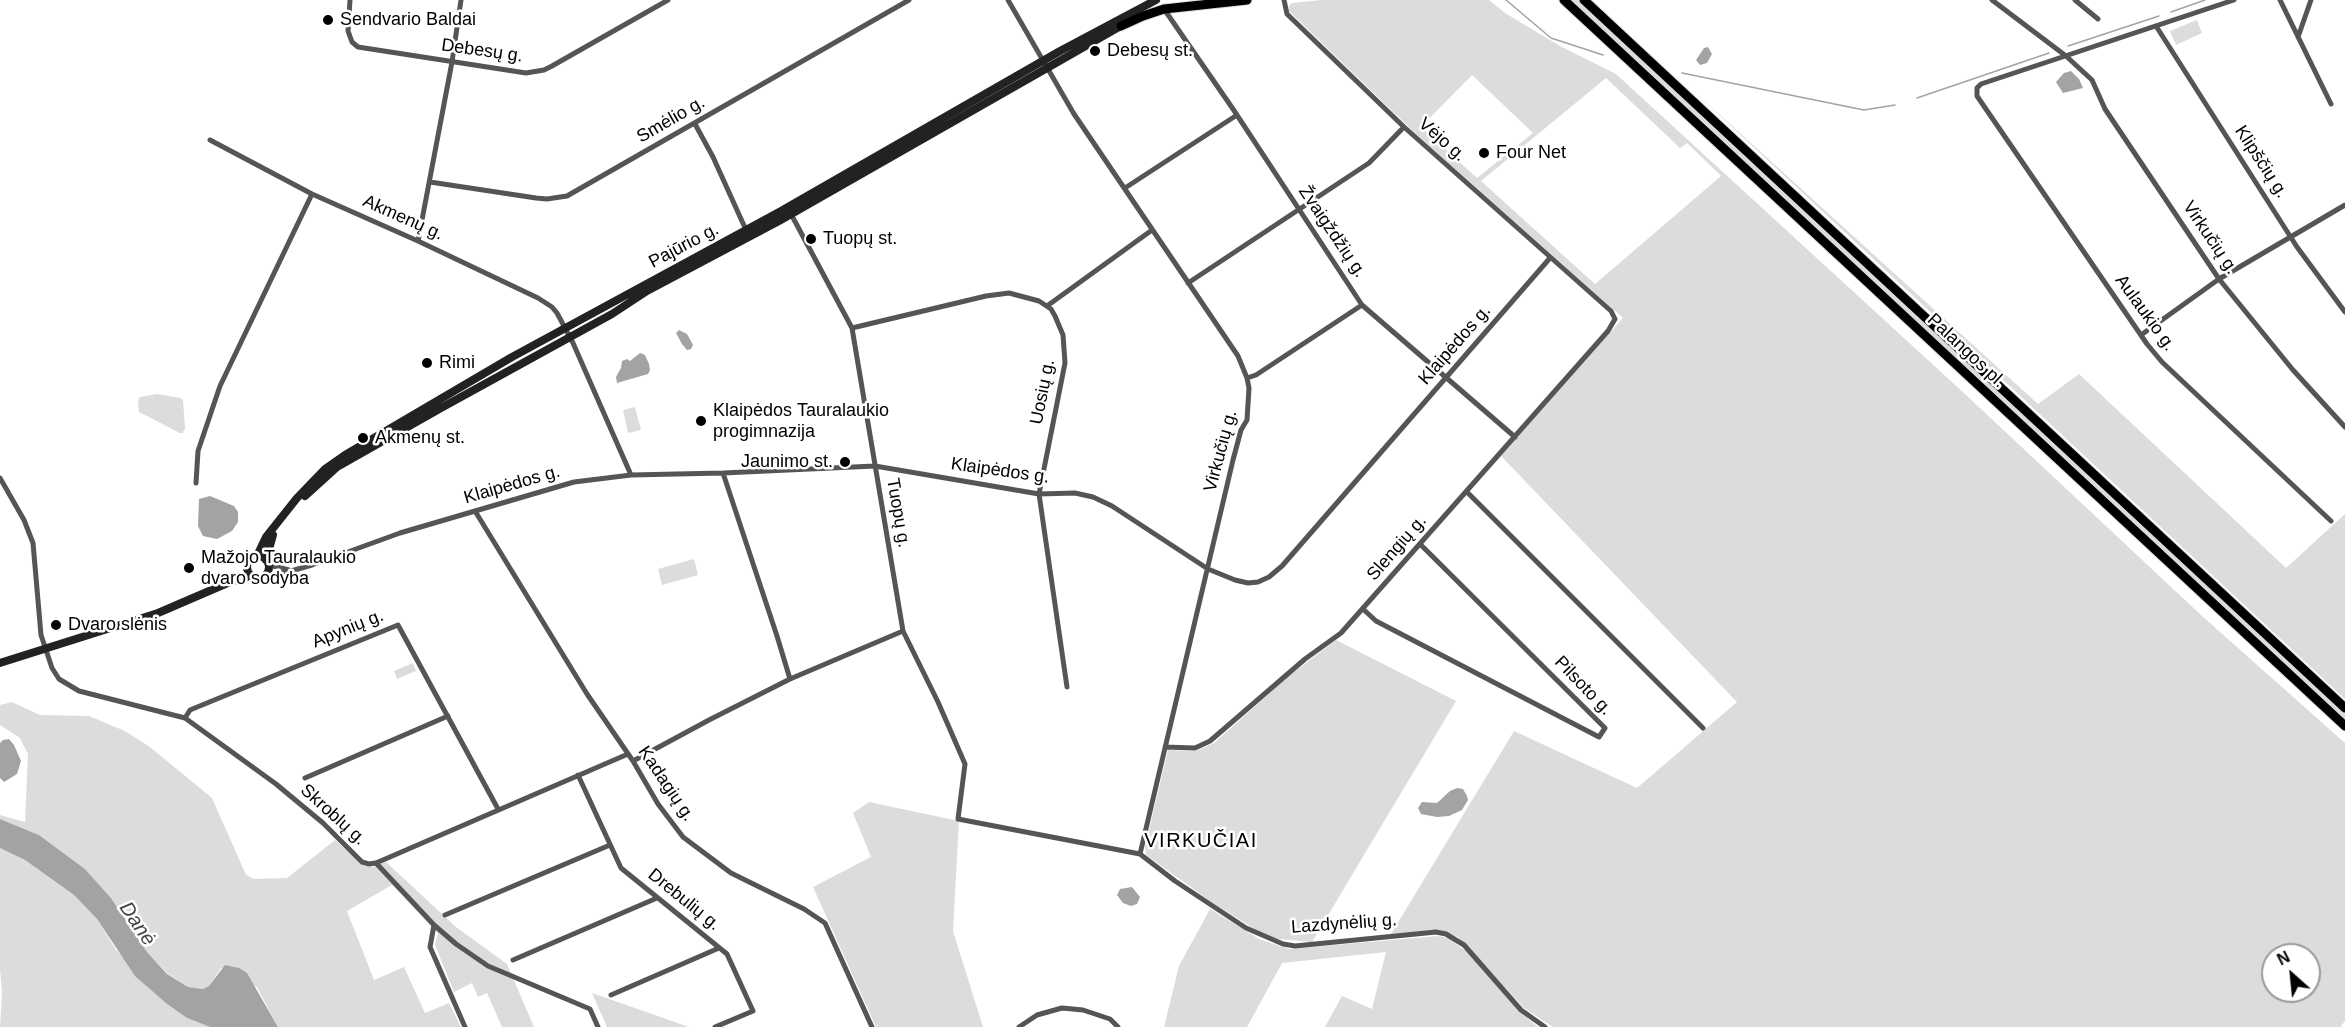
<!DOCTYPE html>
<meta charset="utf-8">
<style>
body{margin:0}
#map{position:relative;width:2345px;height:1027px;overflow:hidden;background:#fff;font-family:Arial,sans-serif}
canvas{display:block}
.north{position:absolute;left:2261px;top:943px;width:60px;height:60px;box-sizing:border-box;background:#fff;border:2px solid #999;border-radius:50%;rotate:333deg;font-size:16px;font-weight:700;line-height:24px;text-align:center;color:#000}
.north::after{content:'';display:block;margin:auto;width:21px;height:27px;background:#000;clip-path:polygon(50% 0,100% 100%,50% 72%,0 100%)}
</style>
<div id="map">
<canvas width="2345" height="1027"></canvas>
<div class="north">N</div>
</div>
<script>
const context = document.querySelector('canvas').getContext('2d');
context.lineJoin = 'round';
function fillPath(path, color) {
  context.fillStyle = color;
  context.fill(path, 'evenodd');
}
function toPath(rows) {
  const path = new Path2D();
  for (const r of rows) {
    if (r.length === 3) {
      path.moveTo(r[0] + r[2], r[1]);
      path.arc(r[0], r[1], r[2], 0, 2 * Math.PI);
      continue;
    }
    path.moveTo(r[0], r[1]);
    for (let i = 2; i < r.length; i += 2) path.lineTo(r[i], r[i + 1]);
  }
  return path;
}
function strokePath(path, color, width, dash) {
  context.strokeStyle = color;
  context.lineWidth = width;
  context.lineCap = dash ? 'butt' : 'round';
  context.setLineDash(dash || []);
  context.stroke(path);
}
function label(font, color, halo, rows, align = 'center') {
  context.font = font + ' Arial,sans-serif';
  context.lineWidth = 5;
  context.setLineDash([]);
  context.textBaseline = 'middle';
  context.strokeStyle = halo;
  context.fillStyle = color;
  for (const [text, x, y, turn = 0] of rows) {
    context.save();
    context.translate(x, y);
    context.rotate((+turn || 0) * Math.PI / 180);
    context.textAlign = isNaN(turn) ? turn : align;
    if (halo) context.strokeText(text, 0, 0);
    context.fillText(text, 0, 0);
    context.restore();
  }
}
fillPath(toPath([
 [1322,0,1489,0,1505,13,1560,46,1616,74,1965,394,2202,616,2345,743,2345,1021,2341,1026,2343,1027,1553,1027,1524,1008,1458,937,1440,930,1391,934,1514,731,1637,788,1737,702,1501,456,1623,318,1416,134,1289,11,1289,6,1292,3],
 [1472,75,1533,133,1477,178,1421,127],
 [1606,78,1680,148,1687,143,1721,176,1595,284,1481,181],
 [2273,955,2309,955,2309,991,2273,991],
 [1571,0,1578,0,2345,714,2345,722],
 [2197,20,2202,33,2176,45,2170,31],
 [1687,85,2038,404,2079,374,2286,568,2345,514,2345,699],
 [157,394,181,398,183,400,185,428,183,433,180,433,139,412,138,401,140,397],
 [635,407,641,430,628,433,623,410],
 [294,557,298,558,300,561,295,565,279,566,273,563],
 [694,559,698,575,662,585,658,569],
 [1336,640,1456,701,1312,942,1278,939,1261,933,1213,903,1146,855,1145,847,1168,750,1196,751,1214,743,1289,676],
 [413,663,416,671,397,679,394,671],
 [12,702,40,715,89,716,125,731,150,747,212,798,246,875,254,879,287,878,335,840,364,866,373,867,386,862,456,927,507,964,534,1027,502,1027,487,993,478,997,472,983,454,992,435,945,438,933,392,885,347,911,374,980,404,967,425,1013,449,1003,461,1027,278,1027,257,987,221,968,209,986,203,989,188,987,168,974,147,952,111,898,85,869,39,835,0,819,0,815,25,822,28,754,20,738,0,725,0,705],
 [869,802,959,821,953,931,983,1027,876,1027,813,887,871,857,853,813],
 [0,848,25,860,74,895,97,919,116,950,187,1018,210,1027,0,1027,2,993,0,968],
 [1210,909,1259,939,1289,949,1438,936,1448,938,1467,952,1519,1011,1538,1027,1325,1027,1342,996,1372,1009,1386,952,1282,963,1247,1027,1164,1027,1179,966],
 [592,993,689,1027,607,1027]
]), '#dcdcdc');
fillPath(toPath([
 [1708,47,1712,54,1707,63,1700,65,1696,60,1704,48],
 [2071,71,2079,79,2083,88,2063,93,2056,82,2064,73],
 [679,330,687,334,693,345,691,349,687,350,682,344,676,333],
 [640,353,645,355,649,364,650,370,648,374,617,383,616,377,621,368,622,361,627,359,630,361],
 [210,496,234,506,238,512,238,522,232,531,217,539,203,536,198,526,199,499],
 [9,739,14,745,21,761,17,774,4,782,0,778,0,743,3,740],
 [1457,788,1463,789,1467,796,1468,800,1462,810,1449,816,1437,817,1421,814,1418,808,1422,802,1437,803,1450,791],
 [0,819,39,835,85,869,111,898,147,952,167,974,188,987,203,989,209,986,225,965,239,968,247,973,278,1027,210,1027,187,1018,166,1003,135,976,97,919,74,895,25,860,0,848],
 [1132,887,1140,897,1137,904,1131,906,1123,903,1117,895,1120,889]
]), '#a3a3a3');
strokePath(toPath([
 [1506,0,1551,38,1603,55],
 [2171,12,2205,0],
 [2068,46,2159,16],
 [1682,73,1864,110,1895,105],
 [1917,98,2049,53]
]), '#a3a3a3', 1.5);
const trunk = toPath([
 [1564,0,2345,726],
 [1584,0,2345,708],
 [1121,26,1143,16,1164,9,1247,0]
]);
strokePath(trunk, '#dbdbdb', 11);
strokePath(toPath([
 [350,0,348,31,352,42,358,47,526,73,544,70,552,66,668,0],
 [1008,0,1074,114,1238,356,1247,378,1249,388,1247,420,1241,430,1233,460,1140,854],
 [1992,0,2066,56,2092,80,2105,109,2219,279,2293,370,2345,427],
 [2075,0,2098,19],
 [2234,0,1981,84,1977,88,1977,96,2147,344,2162,362,2331,521],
 [2280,0,2331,104],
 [1164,9,1233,109,1362,305,1515,437],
 [2156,26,2297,247,2345,312],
 [2298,37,2311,0],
 [695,124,713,157,746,230],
 [210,140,312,194,418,241,538,298,552,307,557,313,573,343,631,475],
 [430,182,536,198,547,199,567,196,909,0],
 [1125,188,1237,115],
 [791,214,852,328,903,631,938,702,965,764,958,819,1140,854,1175,881,1246,928,1283,944,1295,946,1436,932,1446,934,1464,945,1521,1010,1545,1027],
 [418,241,452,62,461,0],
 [1188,283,1369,163,1404,127],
 [1047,306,1152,230],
 [852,328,986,296,1009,293,1039,301,1051,309,1055,316,1063,335,1065,363,1039,494,1067,687],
 [2141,335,2219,279,2345,205],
 [1247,378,1256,375,1362,305],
 [723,473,777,636,790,679],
 [0,478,24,520,33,543,41,635,52,668,59,679,79,691,185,718,276,784,323,823,362,862,369,864,376,863,628,754],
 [196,483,198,451,220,386,312,194],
 [1467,492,1703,728],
 [475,511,587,694,633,761,658,804,683,837,731,873,804,909,825,923,872,1027],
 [269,565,289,570],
 [267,574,277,575,312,565,400,533,574,482,631,475,723,473,875,466,1039,494,1075,493,1093,497,1112,506,1208,569,1235,580,1248,583,1258,582,1269,577,1282,566,1550,258],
 [1363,609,1376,621,1599,737,1605,728,1420,544],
 [185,718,190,710,207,703,398,625,498,809],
 [1165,747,1195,748,1210,741,1305,659,1341,633,1608,331,1615,319,1611,311,1404,127,1287,14,1284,0],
 [633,761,709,720,790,679,903,631],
 [578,775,621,868,727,954,753,1011,715,1027],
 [305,778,448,716],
 [376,863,434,925,456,944,488,966,590,1009,598,1027],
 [445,915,610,845],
 [434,925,430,947,465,1027],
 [513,960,657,898],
 [611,995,719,948],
 [1019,1027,1037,1015,1062,1008,1083,1010,1110,1019,1118,1027]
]), '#555', 5);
strokePath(toPath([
 [305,496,337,467,441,408,612,314,647,291,779,221,1126,23],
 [258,567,11],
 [257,556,266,537,297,498,325,469,345,455,512,357,781,211,1060,51,1156,0],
 [266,560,273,535],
 [0,663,158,613,230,582,251,576]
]), '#222', 8);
strokePath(trunk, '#000', 9);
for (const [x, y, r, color] of [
 [328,20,6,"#000"],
 [1095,51,6,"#000"],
 [1484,153,6,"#000"],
 [811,239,6,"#000"],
 [427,363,6,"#000"],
 [701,421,6,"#000"],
 [363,438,6,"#000"],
 [845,462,6,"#000"],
 [189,568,6,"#000"],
 [56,625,6,"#000"]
]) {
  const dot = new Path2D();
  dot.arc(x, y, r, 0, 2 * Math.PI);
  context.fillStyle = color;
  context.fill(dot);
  strokePath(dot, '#fff', 2);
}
label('18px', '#000', '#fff', [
 ["Sendvario Baldai",340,20],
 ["Debesų st.",1107,51],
 ["Four Net",1496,153],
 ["Tuopų st.",823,239],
 ["Rimi",439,363],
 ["Klaipėdos Tauralaukio",713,411],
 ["progimnazija",713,432],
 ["Akmenų st.",375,438],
 ["Jaunimo st.",833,462,"right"],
 ["Mažojo Tauralaukio",201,558],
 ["dvaro sodyba",201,579],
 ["Dvaro slėnis",68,625]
], 'left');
label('18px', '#000', '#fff', [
 ["Debesų g.",482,51,8],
 ["Smėlio g.",671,120,-30],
 ["Vėjo g.",1442,140,41],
 ["Klipščių g.",2261,162,57],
 ["Akmenų g.",403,218,24],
 ["Žvaigždžių g.",1332,232,56],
 ["Virkučių g.",2210,238,56],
 ["Pajūrio g.",684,246,-28],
 ["Aulaukio g.",2145,313,54],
 ["Klaipėdos g.",1455,345,-49],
 ["Palangos pl.",1966,351,43],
 ["Uosių g.",1043,392,-79],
 ["Virkučių g.",1221,451,-75],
 ["Klaipėdos g.",1000,471,8],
 ["Klaipėdos g.",512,485,-16],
 ["Tuopų g.",898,513,80],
 ["Slengių g.",1397,548,-49],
 ["Apynių g.",348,629,-22],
 ["Pilsoto g.",1583,686,46],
 ["Kadagių g.",666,784,56],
 ["Skroblų g.",333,815,42],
 ["Drebulių g.",684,900,39],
 ["Lazdynėlių g.",1344,924,-4]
]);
context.letterSpacing = '1.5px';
label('20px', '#000', '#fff', [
 ["VIRKUČIAI",1201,841]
]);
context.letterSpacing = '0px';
label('italic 20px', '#444', '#fff', [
 ["Danė",137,924,56]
]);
</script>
